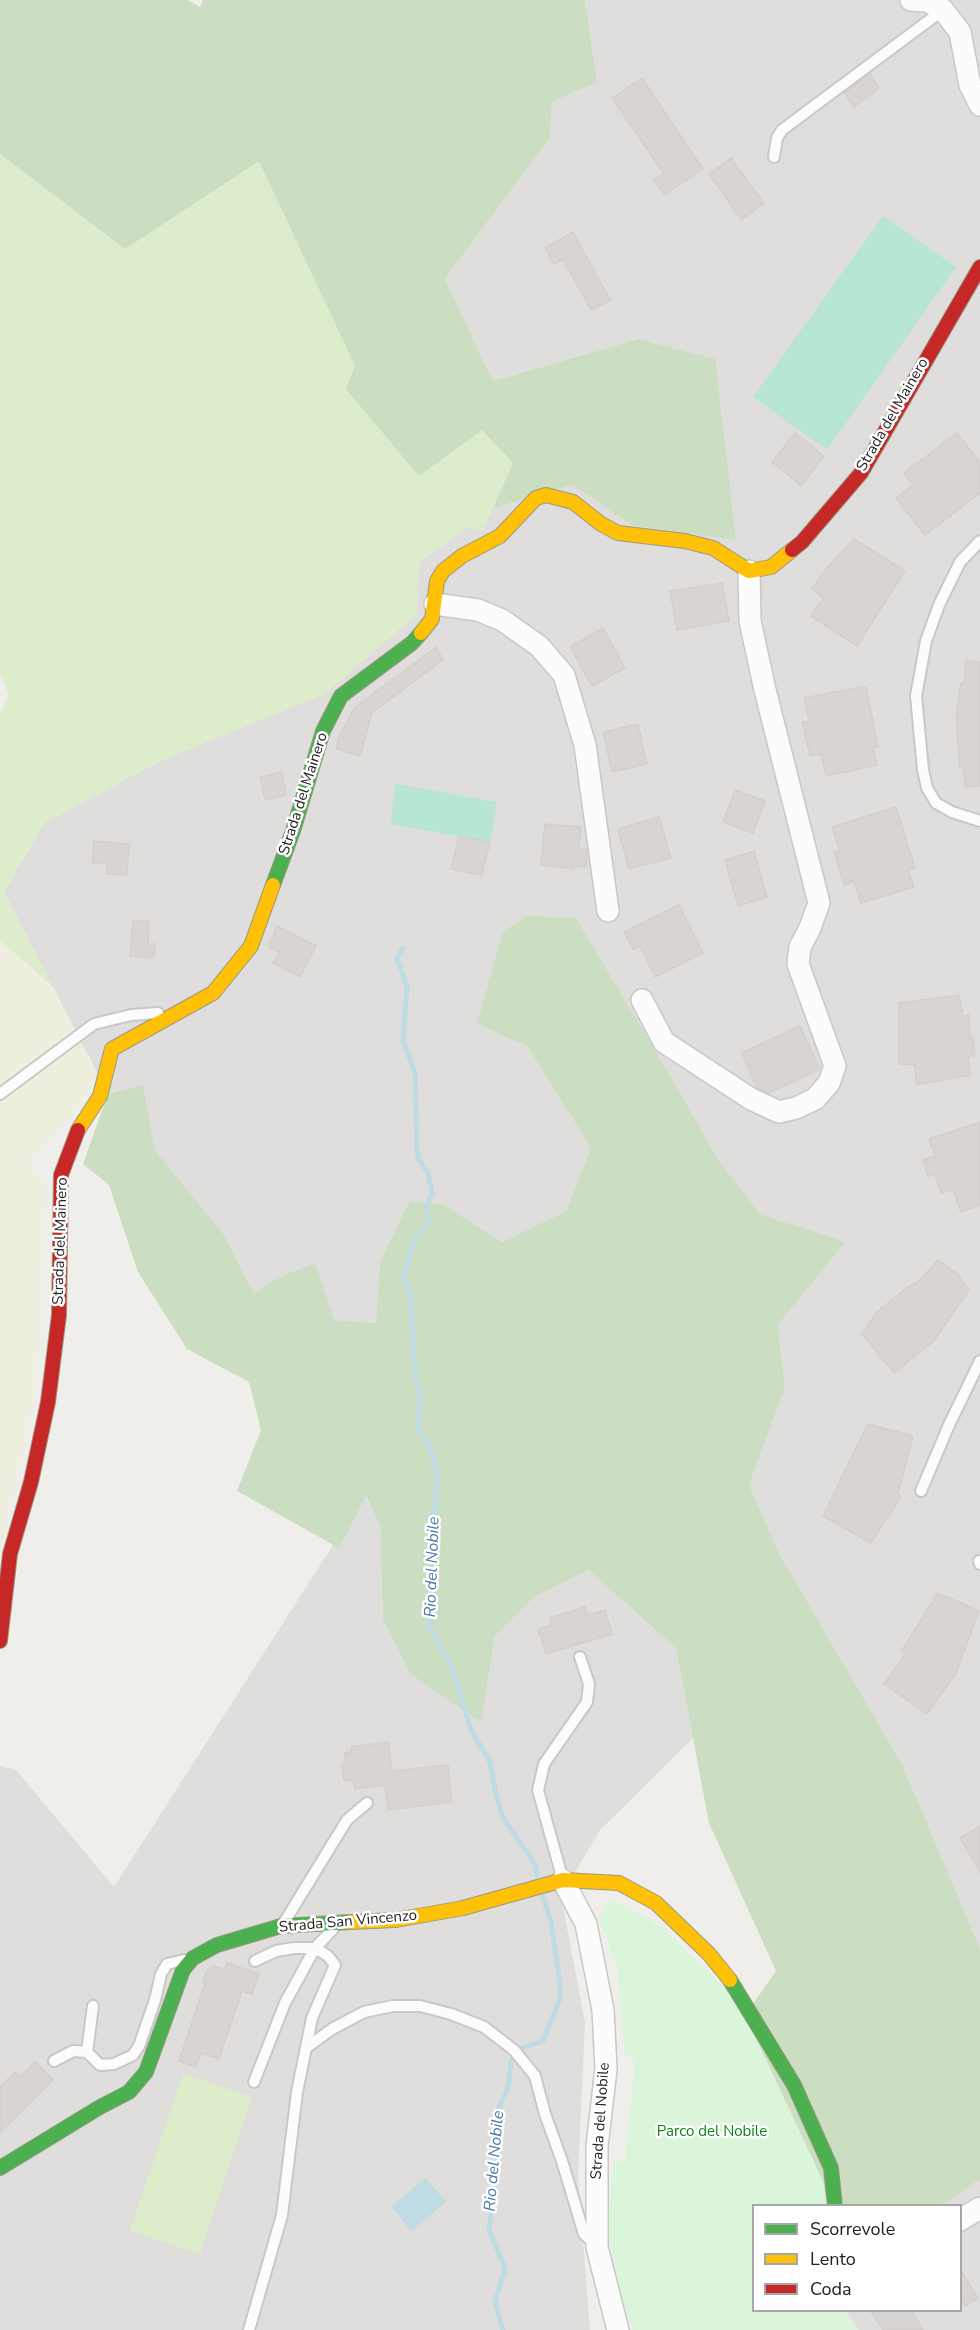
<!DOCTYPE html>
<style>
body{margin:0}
#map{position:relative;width:980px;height:2330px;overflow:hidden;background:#f0eeeb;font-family:"Nunito Sans",sans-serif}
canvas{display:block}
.legend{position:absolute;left:752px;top:2204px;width:210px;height:108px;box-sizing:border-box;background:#fff;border:2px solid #a7a7a7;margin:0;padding:8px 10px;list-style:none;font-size:18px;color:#222}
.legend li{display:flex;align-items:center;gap:12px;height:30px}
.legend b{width:30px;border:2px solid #a7a7a7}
</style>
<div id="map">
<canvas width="980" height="2330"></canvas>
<ul class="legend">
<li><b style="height:8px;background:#4caf50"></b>Scorrevole</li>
<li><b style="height:8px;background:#ffc107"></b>Lento</li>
<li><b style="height:8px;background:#c62828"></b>Coda</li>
</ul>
</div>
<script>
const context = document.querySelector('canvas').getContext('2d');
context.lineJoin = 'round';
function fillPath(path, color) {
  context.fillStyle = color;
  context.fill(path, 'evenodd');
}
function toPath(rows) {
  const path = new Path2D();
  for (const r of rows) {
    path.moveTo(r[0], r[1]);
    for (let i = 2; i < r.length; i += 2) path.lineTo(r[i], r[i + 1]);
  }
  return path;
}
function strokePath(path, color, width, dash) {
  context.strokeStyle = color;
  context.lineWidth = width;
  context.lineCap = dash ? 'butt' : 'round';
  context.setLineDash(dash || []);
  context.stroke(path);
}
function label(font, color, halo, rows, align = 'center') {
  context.font = font + ' "Nunito Sans",sans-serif';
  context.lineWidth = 5;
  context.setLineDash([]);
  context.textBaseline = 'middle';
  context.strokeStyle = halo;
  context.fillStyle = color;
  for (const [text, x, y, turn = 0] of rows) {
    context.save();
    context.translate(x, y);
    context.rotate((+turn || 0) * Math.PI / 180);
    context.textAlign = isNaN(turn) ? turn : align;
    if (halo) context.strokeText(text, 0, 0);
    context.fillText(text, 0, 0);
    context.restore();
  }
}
fillPath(toPath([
 [585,0,980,0,980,1948,902,1764,780,1555,749,1485,785,1388,778,1325,844,1242,760,1214,717,1158,679,1090,576,918,477,1024,527,1046,591,1148,566,1211,502,1242,444,1205,380,1262,377,1323,334,1320,277,1278,254,1294,225,1236,155,1150,143,1086,108,1094,4,892,45,822,158,762,417,614,419,562,493,508,573,485,631,525,638,339,493,381,445,279,550,138,552,102,597,82],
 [365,1495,380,1526,383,1620,410,1674,481,1721,495,1636,534,1597,588,1570,676,1648,693,1738,600,1830,561,1896,585,2022,578,2176,590,2330,0,2330,0,1766,16,1770,114,1887],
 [980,2179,980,2330,859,2330,846,2311,960,2310,960,2206,943,2205]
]), '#dfdedc');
fillPath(toPath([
 [0,940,53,987,96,1072,83,1101,27,1165,46,1181,35,1388,0,1552]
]), '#efefdf');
fillPath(toPath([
 [0,154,125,249,259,160,355,366,482,430,513,463,483,531,467,528,419,562,417,614,325,694,158,762,45,822,4,892,53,987,0,940,0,714,9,695,0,673],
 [183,2073,252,2097,200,2254,130,2231]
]), '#ddeccb');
fillPath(toPath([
 [0,0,188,0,200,7,203,0,585,0,597,82,552,102,550,138,445,279,493,381,638,339,715,359,736,540,631,525,573,485,493,508,513,463,482,430,419,476,346,389,355,366,259,161,125,249,0,154],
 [526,916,576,918,679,1090,717,1158,760,1214,845,1242,778,1325,785,1388,749,1485,780,1555,902,1764,980,1948,980,2179,943,2205,754,2206,754,2310,846,2311,859,2330,634,2330,621,2294,668,2221,700,2080,776,1971,709,1823,676,1648,588,1570,534,1597,495,1636,481,1722,410,1674,383,1620,380,1526,366,1496,339,1548,237,1491,261,1430,249,1382,187,1349,138,1272,109,1185,83,1164,108,1094,143,1085,155,1150,225,1236,254,1294,277,1278,315,1263,334,1320,376,1323,380,1262,410,1201,444,1205,502,1242,566,1211,591,1148,527,1046,477,1024,503,932]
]), '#cbdec1');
fillPath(toPath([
 [608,1900,626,1906,662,1928,738,2000,823,2181,827,2205,754,2206,754,2310,846,2311,859,2330,634,2330,621,2294,608,2230,613,2162,625,2161,635,2061,625,2055,617,1965,599,1920]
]), '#daf5da');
fillPath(toPath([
 [883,216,956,267,827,450,753,397],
 [396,784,497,802,490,842,390,824]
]), '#b7e6d2');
fillPath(toPath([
 [426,2178,446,2202,411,2231,391,2206]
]), '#bfdbe3');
strokePath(toPath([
 [403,948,397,958,407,987,403,1040,415,1073,417,1150,419,1160,428,1173,432,1192,426,1209,429,1222,414,1240,403,1279,410,1289,416,1379,420,1395,418,1429,428,1442,437,1473,429,1606,430,1629,451,1664,471,1730,490,1762,496,1795,503,1818,535,1864,537,1875],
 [503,2330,495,2302,505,2268,489,2230,502,2126,499,2107,508,2088,511,2061,522,2048,543,2041,560,1999,560,1982,551,1923,542,1893]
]), '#bfdbe3', 5);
const building = toPath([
 [870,74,879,88,854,107,844,93,870,74],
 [642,78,703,169,664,195,654,180,664,174,612,98,642,78],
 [731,158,764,203,742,220,709,174,731,158],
 [573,232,610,300,591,310,563,259,554,264,545,248,573,232],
 [795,433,824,456,801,486,772,462,795,433],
 [957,433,980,463,980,493,925,535,896,498,913,485,904,473,957,433],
 [854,539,905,571,857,646,811,616,823,598,812,589,831,563,854,539],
 [722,583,729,621,677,630,670,591,722,583],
 [603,628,625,668,592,686,570,647,603,628],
 [436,647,443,660,372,713,360,756,336,749,339,737,355,707,436,647],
 [966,660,980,662,980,786,965,787,963,767,960,767,956,717,961,683,964,683,966,660],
 [866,686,878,747,873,748,877,765,826,776,821,754,810,756,802,722,809,721,804,698,866,686],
 [638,724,647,764,612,772,603,732,638,724],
 [282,772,286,795,265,800,260,777,282,772],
 [735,790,765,801,753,833,723,822,735,790],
 [896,807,915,868,908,870,914,887,861,903,854,881,844,885,834,852,840,851,832,827,896,807],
 [659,817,671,858,629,869,618,829,659,817],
 [545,824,581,827,579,849,587,850,586,867,574,866,574,869,541,865,545,824],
 [459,836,490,842,482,875,451,869,459,836],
 [94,841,129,844,127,875,107,874,107,864,92,863,94,841],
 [754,851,767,897,738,906,725,860,754,851],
 [679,905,703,953,655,977,640,946,633,949,624,932,679,905],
 [133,920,149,921,148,944,155,944,154,958,130,956,133,920],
 [277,926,316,946,300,977,273,963,279,952,269,947,277,926],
 [959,995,963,1016,969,1015,970,1038,973,1037,975,1055,968,1057,970,1075,916,1085,915,1065,899,1064,899,1003,959,995],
 [800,1026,820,1069,769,1093,757,1088,742,1053,800,1026],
 [980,1122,980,1205,961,1212,953,1190,941,1193,935,1175,928,1176,923,1160,935,1156,929,1139,980,1122],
 [938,1260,958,1274,969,1290,933,1342,894,1373,862,1334,876,1313,906,1288,918,1282,938,1260],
 [868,1424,913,1436,898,1494,901,1496,871,1543,823,1516,868,1424],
 [938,1593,979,1611,956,1673,927,1714,884,1684,906,1653,902,1650,938,1593],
 [585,1607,587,1615,605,1610,612,1634,546,1654,538,1629,552,1625,550,1618,585,1607],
 [388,1742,392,1771,448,1765,452,1802,388,1810,385,1785,355,1789,354,1780,344,1781,342,1764,346,1764,344,1753,352,1752,351,1747,388,1742],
 [980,1826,980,1872,960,1838,980,1826],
 [227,1963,259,1974,252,1994,242,1991,219,2059,201,2053,196,2067,179,2061,205,1983,203,1983,207,1970,214,1966,225,1970,227,1963],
 [35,2062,53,2079,0,2132,0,2087,15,2072,20,2077,35,2062],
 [960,2269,978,2298,965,2306,960,2299,960,2269],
 [870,2310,911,2310,923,2330,883,2330,870,2310]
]);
fillPath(building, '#d7d4d2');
strokePath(building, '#d3d0cc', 1.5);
const lane = toPath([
 [774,157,777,138,782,130,943,10],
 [980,541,960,562,939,605,926,641,916,696,923,770,927,788,936,803,952,812,980,821],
 [0,1094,94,1024,131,1015,158,1013],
 [921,1491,949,1425,980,1361],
 [979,1561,980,1564],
 [562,1877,538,1790,544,1764,587,1702,589,1684,580,1657],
 [285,1921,347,1820,367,1803],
 [93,2006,87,2052,100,2065,114,2064,133,2055,139,2046,155,2000,161,1974,167,1964,184,1960],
 [306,2048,332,2029,364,2012,393,2006,420,2006,451,2014,484,2027,514,2050,535,2076,545,2114,562,2161,584,2234,596,2246],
 [54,2061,73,2051,87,2052],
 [254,2082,285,2003,315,1948,333,1929],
 [249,2330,282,2215,297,2092,312,2018,335,1965,328,1956,315,1948,294,1948,276,1951,255,1961]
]);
const street = toPath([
 [911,0,927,1,943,10,960,32,970,85,980,105],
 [435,604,478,610,502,620,539,646,564,675,585,745,608,911],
 [642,1000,664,1042,751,1099,779,1112,796,1108,815,1099,829,1083,835,1066,798,964,800,947,810,928,819,903,765,690,750,621,749,571],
 [563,1880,586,1924,603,2010,606,2069,597,2146,597,2247,618,2330],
 [960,2220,980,2208]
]);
const fast = toPath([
 [273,885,293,831,323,731,341,696,412,643,421,633],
 [730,1980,794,2085,831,2168,835,2206],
 [0,2168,100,2107,129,2092,146,2072,183,1970,193,1958,217,1945,281,1926,350,1922]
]);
const slow = toPath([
 [421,633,432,619,437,581,443,571,462,556,500,536,536,498,546,495,573,502,601,524,618,533,685,541,713,548,749,571,771,567,792,550],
 [78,1130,100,1096,112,1049,213,993,251,946,273,885],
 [350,1922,396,1920,463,1908,563,1880,619,1883,656,1903,709,1954,730,1980]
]);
const jam = toPath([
 [792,550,802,542,861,473,980,267],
 [0,1641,10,1554,31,1482,48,1402,59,1315,61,1175,78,1130]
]);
strokePath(lane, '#c9c8c7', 14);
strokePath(street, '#c9c8c7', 24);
strokePath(fast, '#999a82', 16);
strokePath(slow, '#999a82', 16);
strokePath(jam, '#999a82', 16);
strokePath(lane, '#fdfcfc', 10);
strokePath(street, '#fdfcfc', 21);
strokePath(fast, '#4caf50', 14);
strokePath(slow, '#ffc107', 14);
strokePath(jam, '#c62828', 14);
label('15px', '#222', '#fff', [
 ["Strada del Mainero",893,415,-60],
 ["Strada del Mainero",304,794,-72],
 ["Strada del Mainero",61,1241,-88],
 ["Strada San Vincenzo",348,1922,-5],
 ["Strada del Nobile",601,2121,-86]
]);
label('15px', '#0c8416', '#fff', [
 ["Parco del Nobile",712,2132]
]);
label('italic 16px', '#4a7aab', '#fff', [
 ["Rio del Nobile",433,1567,-88],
 ["Rio del Nobile",495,2161,-85]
]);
</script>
